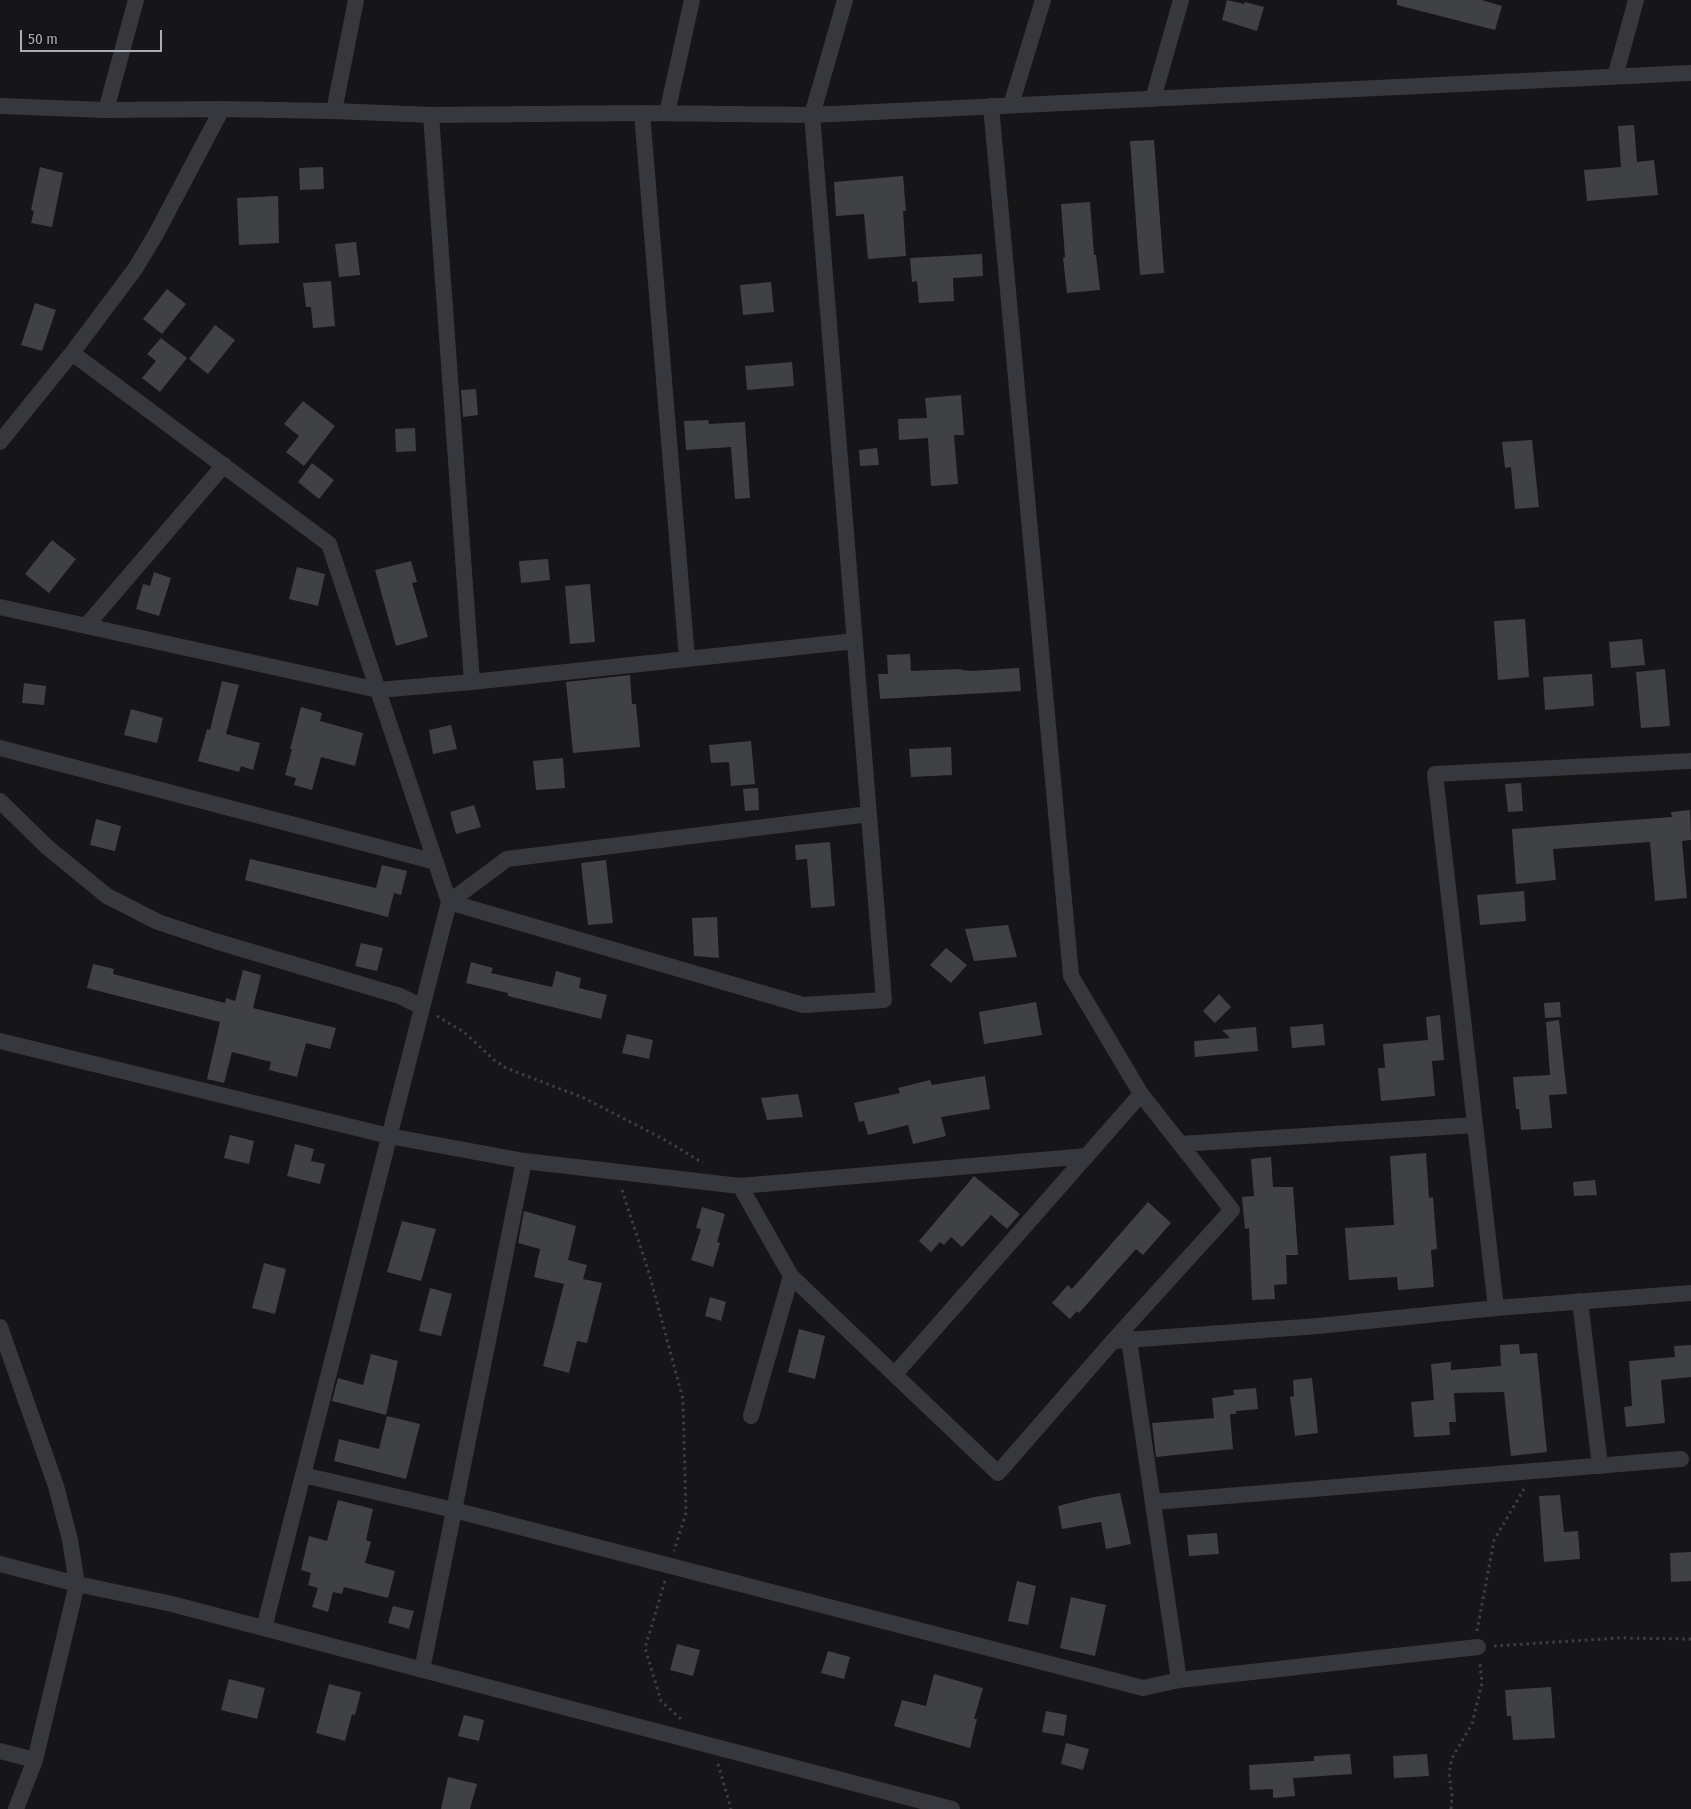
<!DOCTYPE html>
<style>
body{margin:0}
#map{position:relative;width:1691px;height:1809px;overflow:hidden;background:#161618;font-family:"Fira Sans Condensed",sans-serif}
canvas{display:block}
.scale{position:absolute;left:20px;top:30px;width:142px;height:22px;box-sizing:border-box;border:2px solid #a8adb8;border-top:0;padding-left:6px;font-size:15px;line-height:18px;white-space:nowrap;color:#a8adb8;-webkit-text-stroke:4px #111113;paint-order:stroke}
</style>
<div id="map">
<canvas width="1691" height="1809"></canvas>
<div class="scale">50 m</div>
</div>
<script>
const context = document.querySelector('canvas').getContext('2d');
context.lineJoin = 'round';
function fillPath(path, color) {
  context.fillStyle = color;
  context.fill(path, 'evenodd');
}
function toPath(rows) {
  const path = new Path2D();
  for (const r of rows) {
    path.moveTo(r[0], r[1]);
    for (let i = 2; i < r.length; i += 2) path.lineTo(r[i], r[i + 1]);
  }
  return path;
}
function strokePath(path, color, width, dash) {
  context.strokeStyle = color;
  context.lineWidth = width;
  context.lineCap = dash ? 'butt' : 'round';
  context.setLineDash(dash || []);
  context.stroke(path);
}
fillPath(toPath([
 [1227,0,1244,4,1245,2,1264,7,1257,31,1222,20],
 [1397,0,1482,0,1502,6,1495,30,1397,5],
 [1634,125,1637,162,1654,160,1658,195,1587,201,1584,170,1621,167,1618,126],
 [1154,140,1164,273,1140,275,1130,141],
 [40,167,63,173,52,227,31,223,34,211,31,210],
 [323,167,324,189,300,190,299,168],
 [903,176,906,211,903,211,906,256,868,259,864,214,836,216,834,182],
 [278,196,279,243,239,245,237,198],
 [1090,202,1094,255,1096,255,1100,290,1067,293,1063,258,1065,257,1061,204],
 [356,242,360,275,339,277,335,244],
 [982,254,983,276,953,278,954,301,919,303,917,281,912,282,910,258],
 [331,281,335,326,313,328,311,307,306,307,303,283],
 [771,282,774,312,743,315,740,285],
 [167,289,186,304,162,334,143,319],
 [35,303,56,310,42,351,21,345],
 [215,325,235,340,208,374,189,359],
 [161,338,187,358,160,392,142,378,156,361,147,354],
 [792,362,794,386,747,390,745,366],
 [476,389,478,415,463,417,461,390],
 [961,395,964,435,954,435,958,484,931,486,928,438,899,440,898,419,927,418,925,398],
 [303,401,335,426,304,466,286,452,299,436,284,424],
 [708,420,709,424,745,422,750,498,735,499,731,447,686,450,684,421],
 [415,428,416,451,396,452,395,429],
 [1532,440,1539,507,1515,509,1511,467,1505,468,1502,442],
 [877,448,879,465,860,466,859,450],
 [312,463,334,480,319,499,298,482],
 [52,540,76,559,49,593,25,574],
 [548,559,550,580,521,583,519,561],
 [411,561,417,582,412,583,428,637,396,646,375,570],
 [297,567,325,574,318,606,289,599],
 [154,572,171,578,159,616,136,609,143,584,150,586],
 [590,584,595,642,570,644,565,586],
 [1525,619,1529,677,1498,680,1494,621],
 [1642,639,1645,665,1611,668,1609,642],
 [910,654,911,671,961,669,961,670,972,671,1019,668,1021,691,880,699,878,674,888,674,887,655],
 [1665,669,1670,726,1641,728,1636,672],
 [1592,674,1594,706,1545,710,1543,677],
 [630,675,632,704,636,704,640,747,573,753,566,682],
 [222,681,239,685,226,734,260,743,253,770,241,766,239,772,198,761,207,729,210,730],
 [24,683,46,686,44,705,22,703],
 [301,707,322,713,320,721,363,733,355,766,321,757,312,790,294,785,296,778,285,775,292,749,290,749],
 [131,709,163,718,157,743,124,735],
 [451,725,457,749,433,754,429,730],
 [751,741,755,784,731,786,729,762,711,763,709,745],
 [951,747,952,775,911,777,909,749],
 [563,758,565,788,536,790,533,761],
 [1521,783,1523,811,1508,812,1505,784],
 [758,788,759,810,745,811,743,789],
 [474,805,481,827,456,834,450,812],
 [1690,810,1691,840,1682,841,1687,898,1655,901,1650,842,1553,849,1556,880,1516,884,1512,829,1672,817,1671,812],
 [96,819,121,826,115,851,90,845],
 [830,842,835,906,811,908,807,859,796,860,795,845],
 [250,859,376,888,382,865,407,871,401,895,394,893,388,917,245,880],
 [606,860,613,923,588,925,581,863],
 [1524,891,1526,921,1480,925,1477,895],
 [717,917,719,958,694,956,692,918],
 [1008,925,1017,957,974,961,965,929],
 [361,943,383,948,377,971,355,966],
 [946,948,967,965,951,983,930,965],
 [471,962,493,968,491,973,552,987,556,971,581,978,579,988,607,995,601,1019,508,996,508,993,466,983],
 [93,964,114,969,113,974,225,1003,226,998,235,1001,243,970,261,975,253,1008,336,1028,330,1049,306,1043,297,1077,269,1070,271,1062,232,1052,224,1083,207,1079,220,1022,87,988],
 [1219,994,1231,1007,1215,1023,1203,1011],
 [1036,1002,1042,1035,984,1044,979,1012],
 [1560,1002,1561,1017,1545,1018,1544,1003],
 [1440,1015,1444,1060,1432,1061,1435,1096,1381,1101,1378,1068,1385,1068,1383,1044,1428,1040,1426,1017],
 [1559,1020,1567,1094,1549,1095,1552,1128,1521,1130,1519,1109,1516,1109,1513,1077,1550,1075,1546,1022],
 [1323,1024,1325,1045,1292,1048,1290,1027],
 [1256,1027,1258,1051,1195,1057,1194,1041,1230,1038,1222,1030],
 [627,1034,653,1040,649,1059,622,1053],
 [985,1076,990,1109,941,1117,946,1136,913,1144,908,1125,868,1135,864,1121,859,1122,854,1103,900,1093,898,1088,930,1080,932,1085],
 [798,1094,803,1117,767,1120,761,1098],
 [230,1135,254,1141,249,1164,224,1158],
 [295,1144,314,1149,311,1161,325,1164,320,1184,287,1176],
 [1426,1153,1429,1198,1433,1197,1437,1249,1431,1250,1434,1287,1398,1290,1397,1277,1349,1280,1345,1228,1394,1225,1390,1156],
 [1271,1157,1273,1187,1293,1187,1298,1255,1286,1255,1287,1284,1274,1285,1275,1299,1252,1300,1249,1228,1245,1229,1242,1197,1254,1196,1251,1159],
 [974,1176,1020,1214,1007,1229,991,1215,962,1247,951,1237,944,1245,940,1242,931,1252,919,1241],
 [1595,1180,1597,1195,1574,1196,1573,1182],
 [1148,1202,1171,1223,1143,1255,1136,1249,1079,1313,1077,1311,1070,1319,1052,1303,1068,1285,1072,1289],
 [702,1207,725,1214,717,1242,720,1243,713,1267,691,1260,701,1229,696,1228],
 [524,1211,576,1226,568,1260,587,1265,583,1279,602,1283,587,1343,577,1341,569,1373,543,1366,564,1284,534,1277,540,1249,518,1243],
 [402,1221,436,1229,421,1281,387,1272],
 [264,1263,286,1269,275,1314,252,1308],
 [430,1288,452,1294,441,1336,419,1331],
 [710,1297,726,1302,721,1321,705,1316],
 [799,1329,825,1336,815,1379,788,1372],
 [1519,1344,1520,1354,1537,1353,1547,1452,1511,1456,1504,1392,1454,1393,1456,1422,1449,1422,1450,1435,1414,1437,1411,1402,1434,1400,1431,1364,1451,1362,1451,1370,1501,1366,1500,1345],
 [1691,1345,1691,1377,1661,1380,1665,1423,1626,1427,1624,1407,1632,1406,1629,1361,1675,1357,1674,1346],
 [371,1354,398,1361,386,1415,332,1401,338,1378,363,1385],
 [1312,1378,1318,1433,1295,1436,1290,1397,1294,1396,1293,1380],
 [1256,1388,1258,1409,1236,1411,1236,1414,1230,1414,1233,1449,1156,1457,1152,1423,1214,1418,1212,1398,1234,1395,1233,1390],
 [387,1416,420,1424,406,1479,334,1461,339,1439,379,1449],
 [1120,1493,1131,1544,1106,1549,1101,1522,1062,1529,1058,1506,1094,1497],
 [1560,1495,1564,1532,1578,1531,1580,1559,1544,1562,1539,1496],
 [338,1500,373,1509,366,1540,371,1542,365,1563,395,1571,388,1598,344,1587,342,1594,333,1592,328,1612,312,1607,318,1588,308,1585,311,1573,301,1570,309,1536,327,1541],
 [1217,1533,1219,1554,1189,1556,1187,1535],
 [1691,1552,1691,1581,1671,1582,1670,1553],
 [1017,1581,1036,1586,1028,1625,1008,1621],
 [1071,1597,1106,1605,1095,1656,1060,1648],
 [393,1606,414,1611,409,1629,388,1623],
 [677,1644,700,1650,693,1676,670,1670],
 [828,1651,850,1657,844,1679,821,1673],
 [934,1674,983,1688,974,1719,977,1719,970,1748,894,1726,902,1700,926,1706],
 [229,1679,265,1688,257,1719,221,1710],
 [329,1684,361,1692,355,1715,352,1714,345,1741,316,1733],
 [1551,1687,1555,1738,1513,1740,1511,1716,1507,1716,1505,1690],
 [1046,1711,1067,1715,1064,1736,1042,1732],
 [464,1715,484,1720,479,1741,458,1736],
 [1066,1743,1089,1749,1083,1770,1061,1764],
 [1350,1754,1352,1774,1293,1778,1295,1796,1273,1798,1273,1789,1250,1790,1249,1765,1314,1761,1314,1756],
 [1427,1754,1429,1776,1394,1778,1393,1756],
 [448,1777,477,1784,470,1809,441,1809]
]), '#404145');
strokePath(toPath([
 [437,1016,464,1032,494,1060,506,1068,584,1098,665,1140,703,1163],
 [622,1190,649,1273,683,1399,686,1513,674,1551],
 [665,1581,645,1648,661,1701,682,1720],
 [1477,1631,1494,1540,1524,1489],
 [1494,1646,1618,1638,1691,1639],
 [718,1764,731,1809],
 [1451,1809,1452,1796,1449,1774,1452,1758,1472,1724,1482,1683,1480,1664]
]), '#3d3f44', 3, [2.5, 4]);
strokePath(toPath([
 [1615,77,1636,0],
 [1153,99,1181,0],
 [1011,105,1043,0],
 [0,106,106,110,222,109,334,111,431,115,642,113,812,115,1691,73],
 [106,110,136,0],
 [334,111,356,0],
 [642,113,687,659],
 [667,113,692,0],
 [431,115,472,682],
 [72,353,329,544,449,902,264,1628],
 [0,442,72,353,135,269,156,234,222,109],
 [0,607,378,690,472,682,855,641],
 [86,626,224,465],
 [0,748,436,862],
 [0,801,47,847,107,896,158,922,215,941,400,996,422,1007],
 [449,902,803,1005,884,1000,812,115,845,0],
 [449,902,507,859,869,814],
 [0,1041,389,1136,524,1161,740,1186,1087,1156],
 [1180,1144,1475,1125],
 [740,1186,791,1276,998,1473,1113,1341,1232,1210,1141,1094,1071,976,991,106],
 [1580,1301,1600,1466],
 [1496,1308,1691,1293],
 [0,1327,56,1486,70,1540,77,1584,35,1760,16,1809],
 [1129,1340,1179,1680,1478,1647],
 [1113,1341,1318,1326,1496,1308,1435,774,1691,761],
 [895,1374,1141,1094],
 [751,1416,791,1276],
 [303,1475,454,1510,1143,1688,1179,1680],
 [1153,1502,1681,1459],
 [0,1564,77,1584,172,1604,952,1809],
 [422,1670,524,1161],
 [0,1751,35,1760]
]), '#37383d', 16);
</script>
